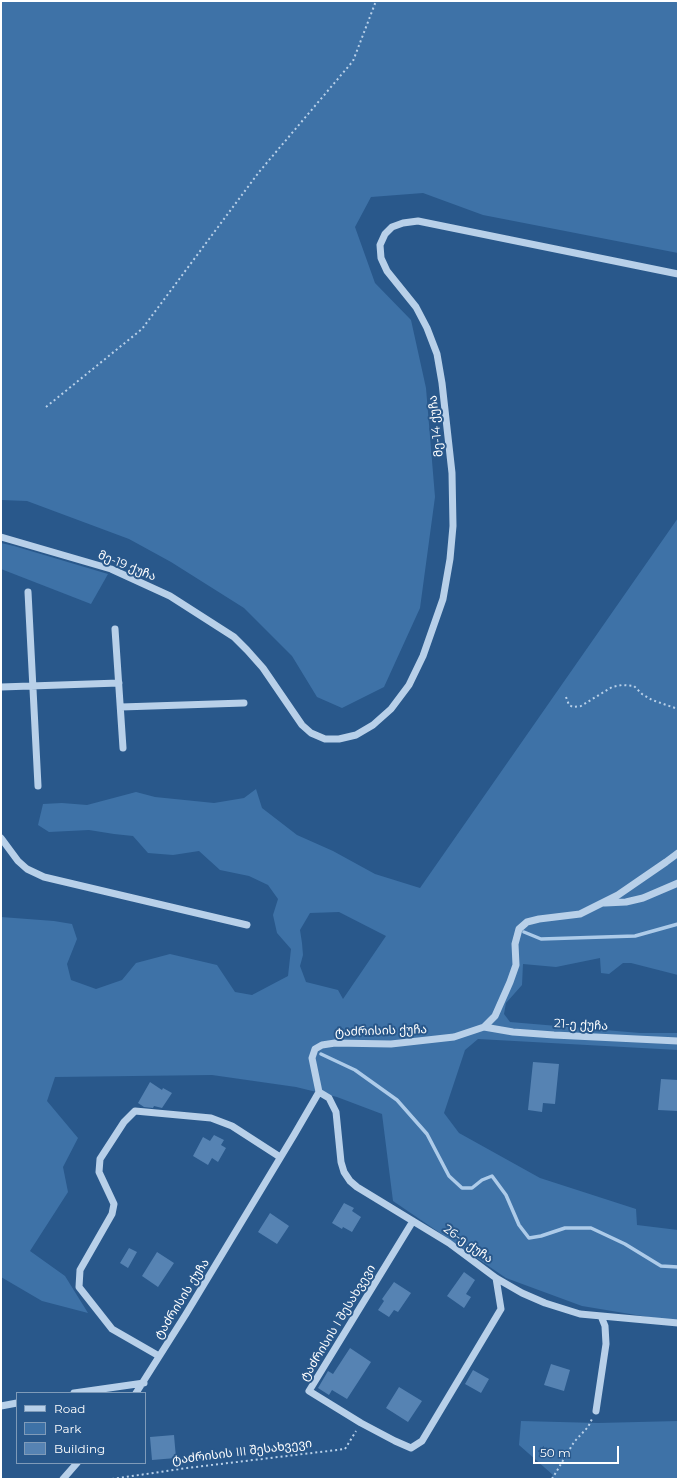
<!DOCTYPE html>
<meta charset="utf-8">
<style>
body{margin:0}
#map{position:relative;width:679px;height:1480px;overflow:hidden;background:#29588b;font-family:Montserrat,sans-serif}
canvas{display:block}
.frame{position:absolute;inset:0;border:2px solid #fff;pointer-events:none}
.legend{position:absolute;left:16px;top:1392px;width:130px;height:72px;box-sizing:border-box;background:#29588b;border:1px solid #7f9bb9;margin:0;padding:5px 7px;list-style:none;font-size:12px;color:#fff}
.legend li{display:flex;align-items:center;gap:8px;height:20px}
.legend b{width:20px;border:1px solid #7f9bb9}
.scale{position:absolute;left:533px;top:1446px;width:86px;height:18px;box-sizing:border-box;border:2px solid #fff;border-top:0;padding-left:5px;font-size:12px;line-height:14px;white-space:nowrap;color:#fff;-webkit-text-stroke:3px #29588b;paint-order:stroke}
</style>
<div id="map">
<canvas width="679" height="1480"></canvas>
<div class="frame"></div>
<ul class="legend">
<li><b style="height:5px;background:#b8d0e9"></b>Road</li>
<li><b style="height:11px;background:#3e72a7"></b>Park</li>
<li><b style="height:11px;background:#5683b3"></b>Building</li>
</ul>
<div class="scale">50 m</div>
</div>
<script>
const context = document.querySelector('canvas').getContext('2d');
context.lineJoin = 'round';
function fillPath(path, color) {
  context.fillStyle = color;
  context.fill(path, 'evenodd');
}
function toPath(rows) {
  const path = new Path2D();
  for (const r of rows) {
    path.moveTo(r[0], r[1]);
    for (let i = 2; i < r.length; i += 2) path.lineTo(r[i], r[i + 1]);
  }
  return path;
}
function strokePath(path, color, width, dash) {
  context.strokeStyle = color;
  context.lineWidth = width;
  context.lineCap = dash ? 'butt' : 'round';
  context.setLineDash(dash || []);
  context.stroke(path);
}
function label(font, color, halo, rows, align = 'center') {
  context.font = font + ' Montserrat,"Noto Sans Georgian",sans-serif';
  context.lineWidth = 4;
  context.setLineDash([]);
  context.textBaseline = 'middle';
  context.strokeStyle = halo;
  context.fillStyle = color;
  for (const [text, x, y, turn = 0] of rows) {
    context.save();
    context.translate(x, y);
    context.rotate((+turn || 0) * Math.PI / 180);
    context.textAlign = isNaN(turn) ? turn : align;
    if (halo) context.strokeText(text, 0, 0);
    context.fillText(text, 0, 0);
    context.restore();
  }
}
fillPath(toPath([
 [1,1,678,1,678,253,483,215,423,193,371,197,355,227,375,283,411,320,426,388,435,497,420,608,384,687,342,708,317,697,292,656,244,608,171,562,129,539,27,501,1,500],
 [678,518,678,975,631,963,623,963,609,974,601,973,600,958,556,967,523,964,522,985,506,1003,504,1014,510,1022,640,1033,678,1033,678,1050,478,1039,465,1050,444,1113,459,1133,540,1178,636,1209,637,1225,678,1230,678,1322,582,1306,506,1278,393,1201,382,1114,337,1097,296,1087,212,1075,55,1077,47,1101,78,1138,63,1167,68,1192,30,1251,65,1276,88,1313,42,1301,1,1277,1,917,54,921,72,924,77,939,67,964,71,980,96,989,122,980,136,963,170,954,217,965,235,992,252,995,288,976,291,949,277,933,273,915,278,899,268,885,249,876,220,870,199,851,173,855,148,853,133,836,114,834,89,830,49,832,38,825,43,804,62,803,87,805,136,792,155,797,214,803,244,798,256,789,262,808,297,835,333,851,375,874,420,888],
 [339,912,386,936,343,999,338,990,306,982,300,966,303,955,302,943,300,930,310,913],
 [1,543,14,546,108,574,91,604,1,569],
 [521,1421,598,1423,678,1421,678,1479,550,1479,553,1475,519,1445]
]), '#3e72a7');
strokePath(toPath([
 [524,932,541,939,635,936,678,924],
 [321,1054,355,1070,397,1100,427,1134,449,1176,462,1188,472,1188,482,1180,492,1176,506,1195,519,1225,529,1238,541,1236,565,1228,591,1228,625,1244,661,1266,678,1267]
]), '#adcbe9', 3.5);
fillPath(toPath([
 [533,1062,559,1064,555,1104,543,1103,542,1112,528,1110],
 [661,1079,678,1080,678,1111,658,1110],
 [150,1082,162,1090,163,1088,172,1093,162,1108,154,1106,153,1108,144,1107,138,1103],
 [214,1135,224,1140,221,1145,226,1148,218,1162,212,1158,208,1165,193,1156,203,1137,210,1141],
 [344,1203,354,1208,352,1211,361,1217,352,1232,343,1227,342,1229,332,1223],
 [270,1213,289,1226,277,1244,258,1232],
 [129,1248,137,1252,128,1268,120,1263],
 [157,1252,174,1263,158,1287,142,1276],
 [464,1272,475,1280,466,1294,471,1297,464,1308,447,1296],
 [394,1282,411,1293,398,1312,394,1310,389,1317,378,1310,384,1301,382,1299],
 [350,1348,371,1362,347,1399,332,1390,329,1395,318,1388,328,1371,333,1374],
 [551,1364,570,1370,564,1391,544,1385],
 [473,1370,489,1379,481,1393,465,1384],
 [399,1387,422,1401,408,1422,386,1408],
 [174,1435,176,1458,152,1460,150,1437]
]), '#5683b3');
strokePath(toPath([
 [677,1,678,2],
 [46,407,142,329,259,172,353,61,376,1],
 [566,697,569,705,573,707,581,706,612,687,622,685,634,686,642,694,652,700,678,709],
 [112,1479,187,1468,345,1449,356,1431],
 [552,1479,574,1442,588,1427,592,1419]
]), '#b8d0e9', 2, [2, 3]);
strokePath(toPath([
 [1,537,111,569,170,596,234,637,247,650,263,668,302,725,311,733,325,739,339,739,356,735,373,725,391,709,409,685,423,656,443,599,450,559,453,526,452,473,442,383,437,354,427,328,416,307,387,271,381,258,380,245,385,234,392,227,403,223,418,221,678,274],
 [28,592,38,786],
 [115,629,123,748],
 [1,687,119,683],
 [121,707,244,703],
 [1,838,18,861,27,869,44,877,247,925],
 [605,903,626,902,643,898,678,883],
 [484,1027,513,1032,554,1035,678,1041],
 [319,1092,329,1098,336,1112,341,1162,344,1172,350,1181,357,1187,449,1243,496,1278,522,1293,545,1303,580,1314,678,1323],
 [413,1221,309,1391,361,1423,395,1441,411,1448,422,1441,501,1309,496,1278],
 [159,1356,112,1329,79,1287,80,1270,112,1214,114,1204,99,1172,100,1159,124,1122,135,1111,211,1118,232,1126,280,1157],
 [74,1393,144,1383],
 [136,1393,186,1314,294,1135,319,1092,312,1058,315,1049,322,1045,335,1043,391,1044,454,1037,484,1027,495,1016,510,982,516,965,515,944,519,929,527,922,539,919,580,914,618,895,666,862,678,853],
 [1,1406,17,1403],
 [596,1411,606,1344,605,1326,601,1316],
 [63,1479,77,1463]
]), '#b8d0e9', 7);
label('12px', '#fff', '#29588b', [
 ["მე-14 ქუჩა",436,426,-96],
 ["მე-19 ქუჩა",127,566,22],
 ["21-ე ქუჩა",581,1025,3],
 ["ტაძრისის ქუჩა",381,1031,-2],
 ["26-ე ქუჩა",468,1244,35],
 ["ტაძრისის ქუჩა",182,1299,-58],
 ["ტაძრისის I შესახვევი",338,1323,-59],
 ["ტაძრისის III შესახვევი",242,1452,-7]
]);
</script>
